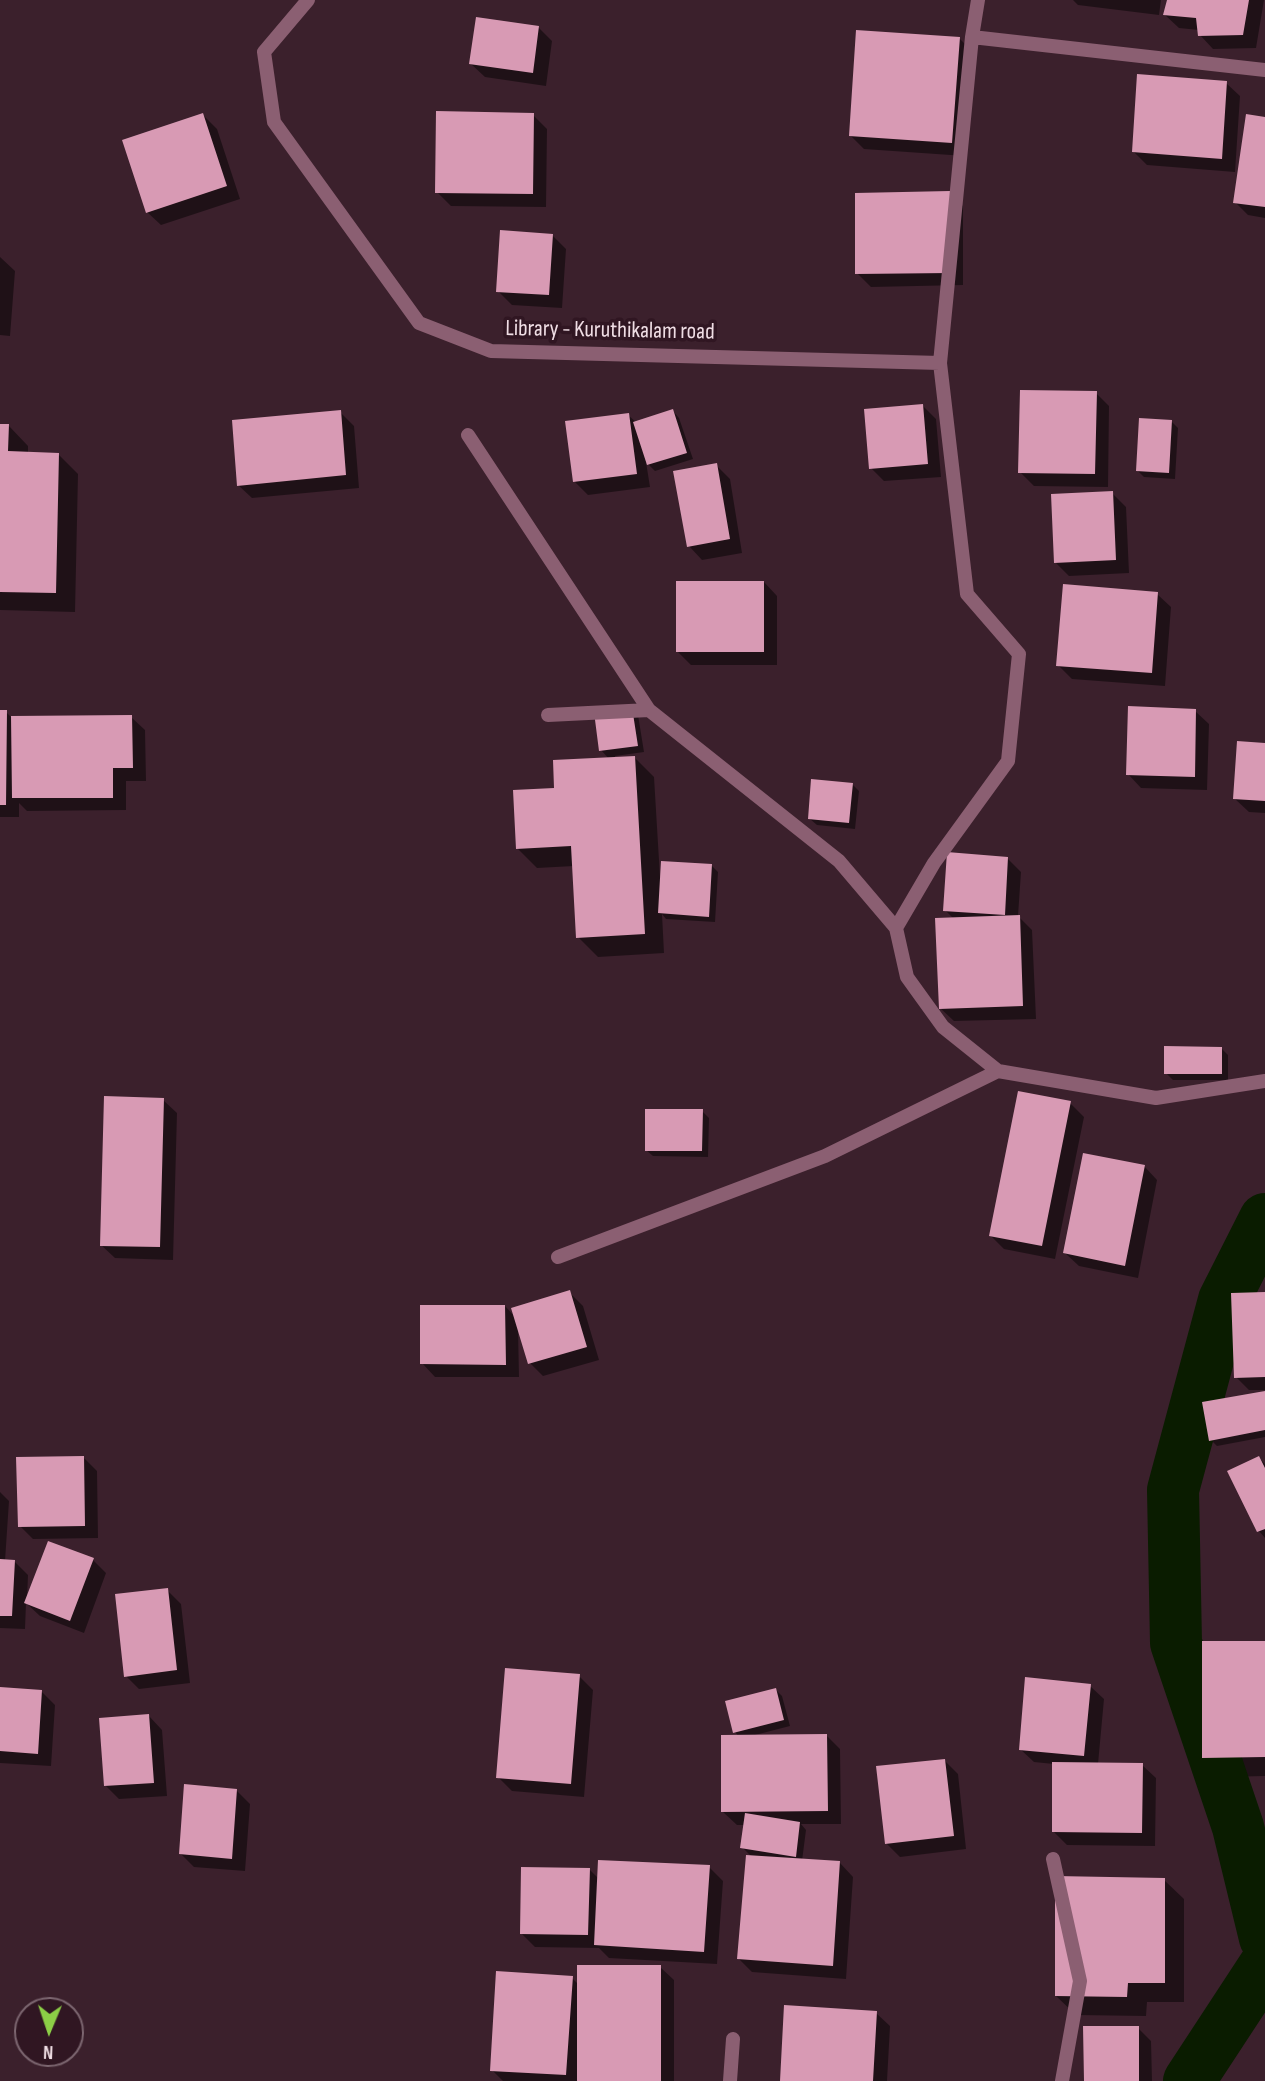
<!DOCTYPE html>
<style>
body{margin:0}
#map{position:relative;width:1265px;height:2081px;overflow:hidden;background:#3b202c;font-family:"Sofia Sans Condensed",sans-serif}
canvas{display:block}
.north{position:absolute;left:14px;top:1997px;width:70px;height:70px;box-sizing:border-box;background:#301622;border:2px solid #7c6670;border-radius:50%;rotate:182deg;font-size:19px;font-weight:700;line-height:28px;text-align:center;color:#efdde4}
.north::after{content:'';display:block;margin:auto;width:24px;height:32px;background:#8cce46;clip-path:polygon(50% 0,100% 100%,50% 72%,0 100%)}
</style>
<div id="map">
<canvas width="1265" height="2081"></canvas>
<div class="north">N</div>
</div>
<script>
const context = document.querySelector('canvas').getContext('2d');
context.lineJoin = 'round';
function fillPath(path, color) {
  context.fillStyle = color;
  context.fill(path, 'evenodd');
}
function toPath(rows) {
  const path = new Path2D();
  for (const r of rows) {
    path.moveTo(r[0], r[1]);
    for (let i = 2; i < r.length; i += 2) path.lineTo(r[i], r[i + 1]);
  }
  return path;
}
function strokePath(path, color, width, dash) {
  context.strokeStyle = color;
  context.lineWidth = width;
  context.lineCap = dash ? 'butt' : 'round';
  context.setLineDash(dash || []);
  context.stroke(path);
}
function label(font, color, halo, rows, align = 'center') {
  context.font = font + ' "Sofia Sans Condensed",sans-serif';
  context.lineWidth = 7;
  context.setLineDash([]);
  context.textBaseline = 'middle';
  context.strokeStyle = halo;
  context.fillStyle = color;
  for (const [text, x, y, turn = 0] of rows) {
    context.save();
    context.translate(x, y);
    context.rotate((+turn || 0) * Math.PI / 180);
    context.textAlign = isNaN(turn) ? turn : align;
    if (halo) context.strokeText(text, 0, 0);
    context.fillText(text, 0, 0);
    context.restore();
  }
}
fillPath(toPath([
 [1073,0,1161,0,1159,15,1078,5],
 [1168,0,1264,0,1256,48,1213,49,1200,35,1199,30,1179,28,1165,15],
 [539,28,552,41,546,86,485,77,471,64],
 [959,38,973,52,965,156,864,149,850,135],
 [1226,83,1240,96,1235,172,1147,165,1134,152],
 [203,115,217,129,240,199,161,225,147,212],
 [533,115,547,129,546,207,451,206,437,192],
 [1265,119,1265,218,1248,215,1235,202],
 [949,193,963,206,963,285,871,287,857,273],
 [552,235,566,249,562,308,512,305,498,291],
 [0,257,15,271,10,336,0,335],
 [1096,393,1109,406,1108,487,1034,486,1020,472],
 [923,406,936,419,941,477,884,481,871,468],
 [673,411,679,418,693,459,655,471,646,462,650,487,588,495,575,482,628,415,637,423],
 [340,412,354,426,359,488,252,498,238,485],
 [1172,422,1178,428,1175,479,1144,477,1138,471],
 [0,426,9,426,28,446,28,453,59,455,78,474,75,612,0,610],
 [716,465,730,479,742,553,702,560,689,546],
 [1112,493,1126,507,1129,573,1069,576,1056,563],
 [764,582,777,596,777,665,691,665,678,652],
 [1157,594,1171,607,1165,686,1072,679,1058,665],
 [1195,711,1209,724,1207,790,1141,788,1128,774],
 [0,712,6,712,12,718,131,717,145,730,146,781,126,781,126,810,27,811,19,803,19,817,0,817],
 [596,713,638,715,644,752,615,756,615,759,635,758,654,777,660,877,712,866,718,872,715,922,666,919,662,914,664,953,598,957,578,937,574,866,537,868,517,848,556,790,609,759,601,750],
 [1265,745,1265,813,1249,812,1235,799],
 [852,784,859,791,855,829,817,825,810,819],
 [1008,859,1021,872,1018,916,1032,930,1036,1019,954,1021,940,1008,954,919,945,910],
 [1222,1049,1228,1055,1228,1080,1173,1080,1166,1073],
 [163,1100,177,1113,173,1260,115,1258,101,1245],
 [1070,1103,1084,1117,1055,1259,1004,1249,990,1235],
 [702,1111,709,1118,708,1157,653,1156,646,1150],
 [1144,1166,1157,1180,1138,1278,1079,1266,1065,1253],
 [569,1292,583,1306,599,1360,543,1376,530,1363,518,1329,519,1377,435,1377,422,1363,505,1306,516,1318],
 [1265,1294,1265,1390,1249,1390,1236,1377],
 [1265,1393,1265,1437,1217,1446,1211,1440],
 [83,1457,97,1471,98,1538,33,1539,20,1526],
 [1259,1458,1265,1464,1265,1538,1259,1531],
 [0,1492,9,1501,5,1561,14,1561,28,1575,27,1600,93,1560,106,1573,84,1633,40,1616,26,1603,25,1629,0,1628],
 [167,1590,181,1604,190,1683,139,1689,126,1676],
 [1265,1643,1265,1776,1224,1777,1204,1757],
 [579,1676,593,1690,584,1797,512,1791,498,1777],
 [1090,1686,1104,1699,1098,1764,1142,1765,1156,1778,1155,1846,1067,1845,1054,1832,1054,1764,1034,1762,1020,1749],
 [0,1688,41,1691,55,1705,51,1766,0,1763],
 [776,1690,782,1696,790,1726,755,1735,826,1735,840,1749,841,1824,801,1824,806,1830,802,1861,840,1863,853,1877,846,1979,752,1972,739,1959,752,1857,742,1847,745,1825,737,1825,723,1812,739,1737,735,1732],
 [149,1716,162,1730,167,1796,119,1799,105,1785],
 [944,1760,958,1774,966,1849,900,1857,886,1843],
 [237,1791,250,1804,245,1871,194,1867,181,1854],
 [709,1867,723,1881,717,1964,609,1958,599,1948,535,1947,522,1934,589,1869,599,1879],
 [1164,1880,1184,1899,1184,2002,1147,2002,1146,2016,1076,2015,1056,1996],
 [660,1967,674,1980,674,2081,503,2081,492,2070,572,1978,579,1985],
 [876,2013,890,2026,887,2081,781,2081],
 [1138,2028,1151,2041,1152,2081,1086,2081]
]), '#0007');
strokePath(toPath([
 [1265,1219,1224,1300,1173,1490,1176,1643,1238,1827,1265,1938],
 [1189,2081,1265,1965]
]), '#0a1c00', 52);
fillPath(toPath([
 [1167,0,1249,0,1243,35,1198,36,1196,18,1163,15],
 [476,17,539,26,533,73,469,64],
 [856,30,960,37,952,143,849,136],
 [1137,74,1227,81,1222,159,1132,152],
 [436,111,534,113,533,194,435,193],
 [203,113,227,186,146,213,122,140],
 [1246,114,1265,117,1265,207,1233,203],
 [950,191,950,273,855,274,855,193],
 [500,230,553,234,549,295,496,292],
 [1020,390,1097,391,1095,474,1018,473],
 [923,404,928,464,869,469,864,409],
 [673,409,687,453,647,465,633,422],
 [341,410,346,475,237,486,232,420],
 [629,413,637,474,573,482,565,421],
 [1139,418,1172,420,1169,473,1136,471],
 [0,424,9,424,8,451,59,453,56,593,0,592],
 [717,463,730,539,687,547,673,471],
 [1113,491,1116,560,1054,563,1051,494],
 [676,581,764,581,764,652,676,652],
 [1063,584,1158,592,1152,673,1056,666],
 [1128,706,1196,709,1195,777,1126,775],
 [632,707,638,746,599,751,594,712],
 [0,710,7,710,6,805,0,805],
 [132,715,133,768,113,768,113,798,12,798,11,716],
 [1237,741,1265,743,1265,801,1233,799],
 [635,756,645,934,576,938,571,846,516,849,513,790,554,788,553,760],
 [811,779,853,783,849,823,808,819],
 [947,852,1008,857,1005,915,943,911],
 [661,861,712,864,709,917,658,913],
 [1020,915,1023,1006,939,1009,935,918],
 [1164,1046,1222,1047,1222,1074,1164,1074],
 [1018,1091,1071,1101,1042,1246,989,1236],
 [104,1096,164,1098,160,1247,100,1246],
 [645,1109,703,1109,702,1151,645,1151],
 [1083,1153,1145,1165,1125,1266,1063,1253],
 [570,1290,587,1347,528,1364,511,1308],
 [1265,1292,1265,1377,1234,1378,1231,1293],
 [420,1305,505,1305,506,1365,420,1364],
 [1265,1391,1265,1430,1209,1441,1202,1402],
 [84,1456,85,1526,18,1527,16,1457],
 [1259,1456,1265,1468,1265,1529,1257,1532,1227,1471],
 [48,1541,94,1558,70,1621,24,1603],
 [0,1559,15,1560,12,1616,0,1616],
 [168,1588,177,1670,124,1677,115,1594],
 [1202,1641,1265,1641,1265,1757,1202,1758],
 [505,1668,580,1674,571,1784,496,1778],
 [1025,1677,1091,1684,1084,1756,1019,1750],
 [0,1687,42,1690,38,1754,0,1751],
 [776,1688,784,1720,733,1733,725,1701],
 [149,1714,154,1783,104,1786,99,1718],
 [827,1734,828,1811,721,1812,721,1735],
 [945,1759,954,1836,885,1844,876,1766],
 [1052,1762,1143,1763,1142,1833,1052,1832],
 [184,1784,237,1789,232,1859,179,1854],
 [745,1813,800,1822,796,1857,740,1848],
 [746,1855,840,1861,833,1966,737,1959],
 [598,1860,710,1865,704,1952,594,1945],
 [521,1867,590,1868,588,1935,520,1934],
 [1055,1876,1165,1878,1165,1983,1128,1983,1127,1997,1055,1996],
 [577,1965,661,1965,661,2081,577,2081],
 [496,1971,573,1976,566,2075,490,2071],
 [784,2005,877,2011,873,2081,780,2081],
 [1083,2026,1139,2026,1139,2081,1084,2081]
]), '#d89ab4');
strokePath(toPath([
 [308,0,264,52,274,122,419,323,491,351,940,363],
 [978,0,972,37,940,363,967,594,1019,654,1008,761,934,863,896,928,907,977,943,1027,998,1071,1156,1098,1265,1081],
 [972,37,1265,70],
 [468,435,649,710],
 [548,715,649,710,839,861,896,928],
 [558,1257,825,1156,998,1071],
 [1053,1859,1080,1981,1062,2081],
 [730,2081,733,2039]
]), '#8b5f72', 14);
label('23px', '#efdde4', '#301622', [
 ["Library - Kuruthikalam road",610,331,1]
]);
</script>
